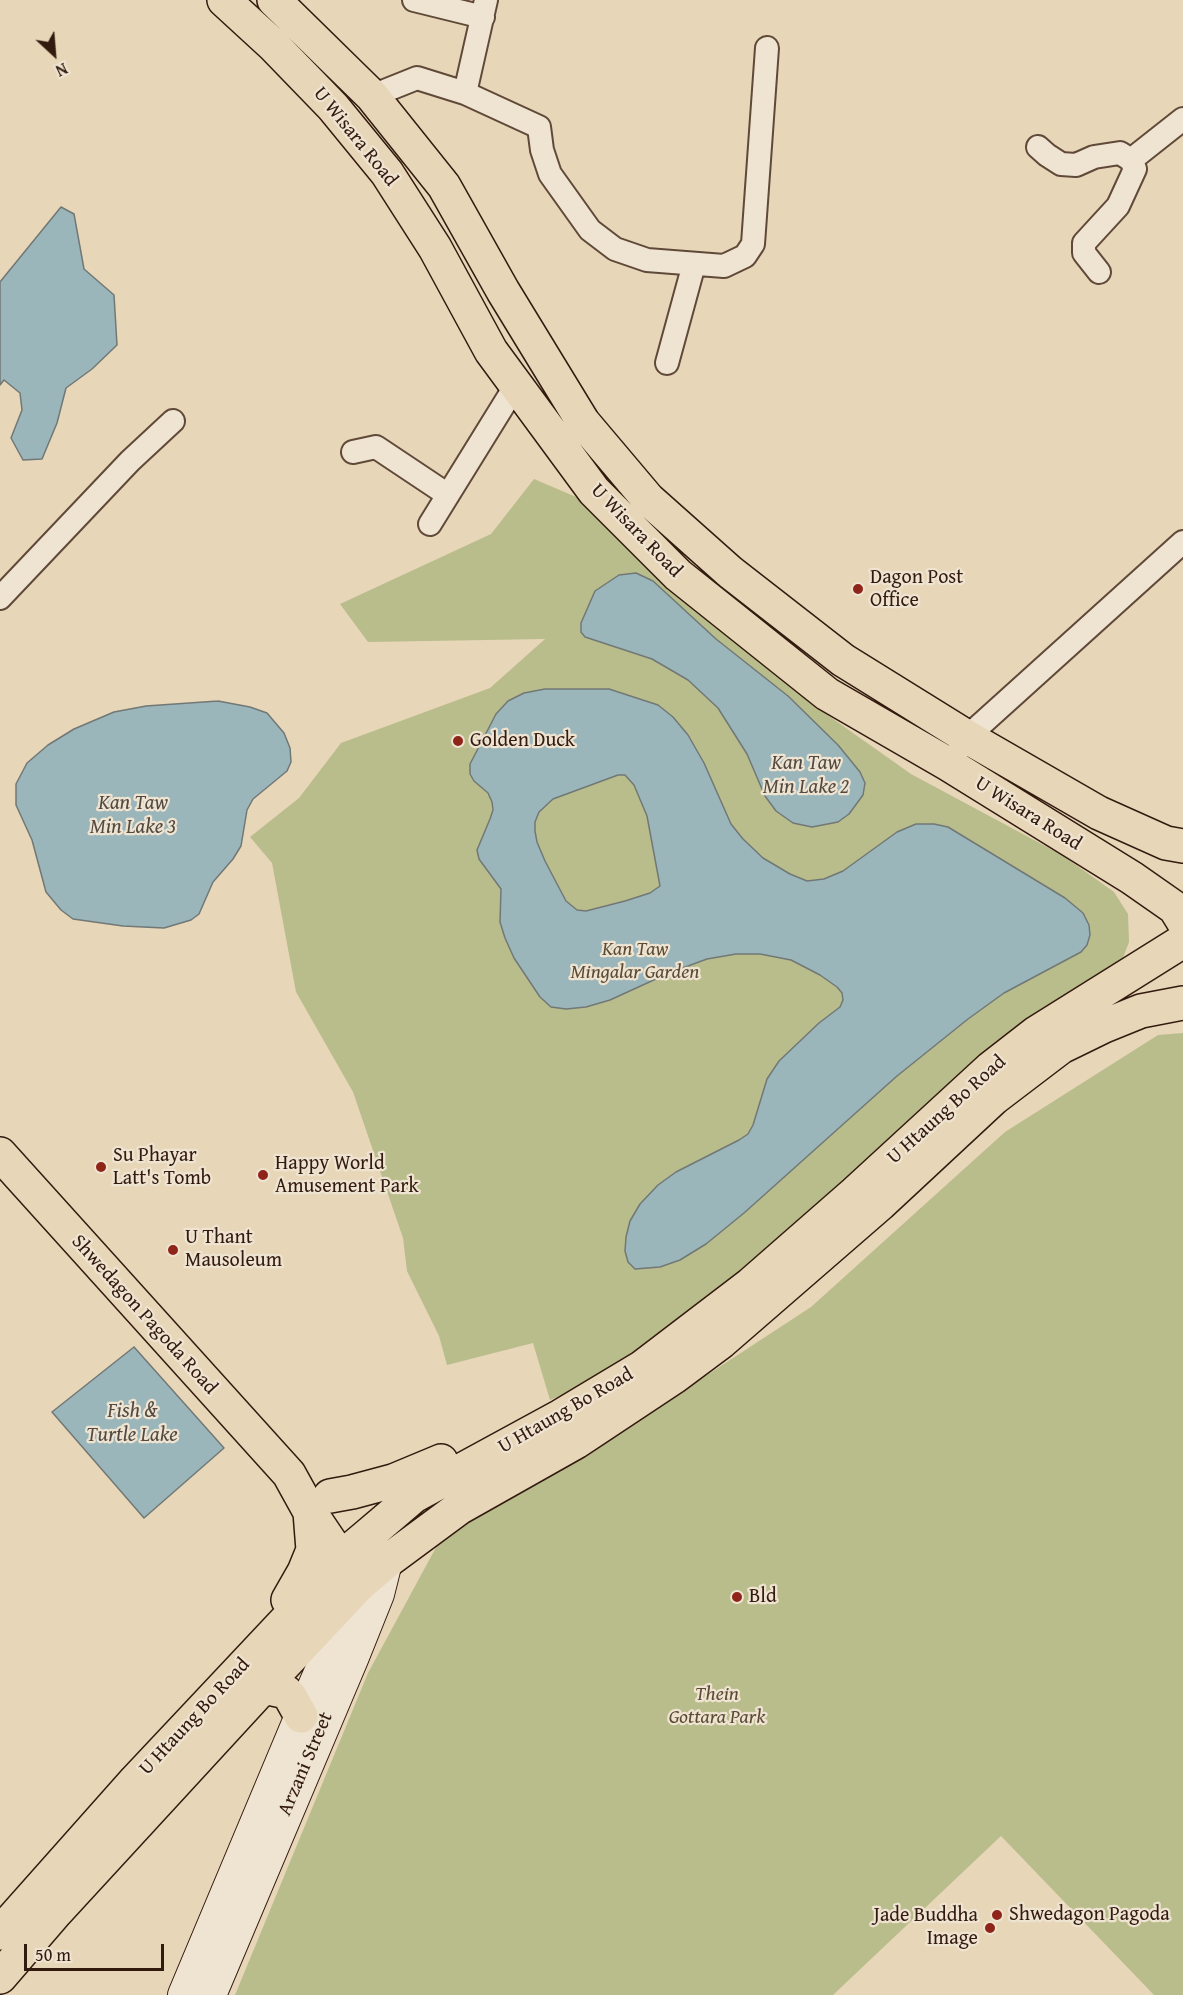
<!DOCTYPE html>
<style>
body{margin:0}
#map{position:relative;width:1183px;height:1995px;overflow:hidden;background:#e7d6b8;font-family:"Gentium Book Plus",serif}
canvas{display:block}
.north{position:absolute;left:24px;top:24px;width:60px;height:60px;-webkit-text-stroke:4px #efe4d1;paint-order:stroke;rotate:154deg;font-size:16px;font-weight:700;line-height:24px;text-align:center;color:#331a0f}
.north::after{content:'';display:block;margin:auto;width:21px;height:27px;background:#331a0f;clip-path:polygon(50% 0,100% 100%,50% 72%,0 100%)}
.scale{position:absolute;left:24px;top:1944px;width:140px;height:27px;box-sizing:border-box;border:3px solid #331a0f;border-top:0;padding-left:8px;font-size:18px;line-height:21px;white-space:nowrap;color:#331a0f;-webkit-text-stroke:4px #efe4d1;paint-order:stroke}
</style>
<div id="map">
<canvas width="1183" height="1995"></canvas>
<div class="north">N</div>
<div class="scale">50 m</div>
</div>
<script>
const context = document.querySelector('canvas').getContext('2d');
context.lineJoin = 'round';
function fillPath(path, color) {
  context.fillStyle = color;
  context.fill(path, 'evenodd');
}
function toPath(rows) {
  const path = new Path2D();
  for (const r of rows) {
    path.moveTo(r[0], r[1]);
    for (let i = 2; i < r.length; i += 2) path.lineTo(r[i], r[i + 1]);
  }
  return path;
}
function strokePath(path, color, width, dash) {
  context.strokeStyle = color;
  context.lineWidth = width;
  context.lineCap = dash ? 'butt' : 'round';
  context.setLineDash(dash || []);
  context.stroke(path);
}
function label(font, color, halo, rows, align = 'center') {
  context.font = font + ' "Gentium Book Plus",serif';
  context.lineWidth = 4.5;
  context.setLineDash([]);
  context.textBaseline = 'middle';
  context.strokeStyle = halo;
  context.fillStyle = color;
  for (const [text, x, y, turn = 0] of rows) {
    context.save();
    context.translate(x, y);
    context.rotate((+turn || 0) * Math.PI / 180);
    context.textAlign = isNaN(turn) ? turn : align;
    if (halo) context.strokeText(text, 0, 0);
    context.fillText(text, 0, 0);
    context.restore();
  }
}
fillPath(toPath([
 [534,479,602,508,690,601,812,704,911,774,1062,855,1114,892,1128,914,1129,942,1118,971,737,1286,581,1387,550,1400,533,1343,447,1365,439,1336,407,1271,403,1238,353,1092,296,992,272,863,250,837,299,798,341,743,490,688,545,639,368,642,340,604,491,534],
 [1183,1033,1183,1995,1154,1995,1001,1836,833,1995,235,1995,368,1673,447,1527,623,1430,811,1307,1005,1132,1158,1035]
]), '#b9bd8c');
const water = toPath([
 [61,207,74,214,84,269,114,295,117,345,92,369,66,388,57,423,42,459,23,460,11,438,22,410,20,393,4,380,0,385,0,282,61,207],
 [636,573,653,581,716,639,788,696,838,745,860,772,865,783,863,795,849,814,838,822,812,827,793,823,776,811,765,796,747,754,718,708,688,680,652,659,585,637,581,632,581,623,595,591,619,575,636,573],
 [545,689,609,689,658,705,673,717,688,735,704,763,731,824,743,839,763,858,790,874,807,881,824,879,843,871,897,832,916,824,934,824,948,827,1065,898,1083,913,1089,925,1090,935,1087,945,1081,952,1004,993,968,1019,897,1076,744,1213,706,1244,680,1260,660,1267,635,1269,628,1262,625,1251,626,1237,630,1221,640,1204,658,1185,676,1172,739,1140,748,1134,753,1125,767,1079,779,1061,819,1023,840,1007,843,1000,842,993,837,987,820,975,791,960,760,954,736,954,707,959,669,973,610,1000,586,1007,566,1009,551,1007,540,997,514,958,505,938,500,922,501,889,479,859,477,850,490,819,493,810,492,802,488,793,474,781,470,774,470,764,496,714,508,701,524,693,545,689],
 [618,775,625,775,634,785,647,816,660,886,650,893,625,901,586,911,577,910,566,901,545,861,537,842,535,831,535,822,539,812,553,799,618,775],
 [218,701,250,707,267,713,284,733,290,748,291,762,287,771,253,799,247,810,241,846,233,859,213,882,199,914,191,920,164,928,123,926,73,919,61,910,46,892,32,840,16,805,16,784,27,763,48,745,74,729,114,712,146,706,218,701],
 [134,1347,224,1448,144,1518,52,1412,134,1347]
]);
fillPath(water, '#9bb6ba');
strokePath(water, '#717876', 1.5);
const street = toPath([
 [414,0,483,17],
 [465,93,486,0],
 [372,96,417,78,465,93,539,127,542,150,550,174,590,230,615,249,647,260,724,266,745,256,753,244,767,48],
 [1038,147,1047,155,1061,164,1076,165,1094,157,1120,153,1131,160,1135,169,1118,206,1084,243,1084,253,1099,272],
 [1131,160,1183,119],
 [667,363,694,264],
 [353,452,376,447,448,495],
 [430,524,516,385],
 [0,598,130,461,173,421],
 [960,748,967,737,1183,542]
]);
const secondary = toPath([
 [184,1995,301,1716,356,1591],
 [210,1995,352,1659,378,1594,386,1562]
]);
const primary = toPath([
 [224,0,273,45,333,107,387,173,435,248,491,351,594,491,678,575,827,694,948,764,1132,878,1175,908,1183,921],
 [274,0,372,96,444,186,503,291,583,422,648,499,730,572,843,660,967,737,1099,813,1166,843,1183,846],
 [0,1154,289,1474,310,1512,353,1576],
 [330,1496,352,1492,393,1481,441,1461],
 [288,1600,304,1572,313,1550,310,1512],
 [263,1687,286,1692,291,1698,301,1716],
 [0,1933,136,1780,310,1595,342,1557,367,1536,414,1496,561,1416,641,1368,751,1284,855,1193,991,1068,1036,1033,1183,941],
 [0,1977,56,1912,263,1687,359,1585,386,1562,459,1508,576,1442,674,1377,721,1342,880,1204,994,1098,1061,1047,1104,1026,1141,1011,1183,1003]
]);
strokePath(street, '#604939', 26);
strokePath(secondary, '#331a0f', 34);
strokePath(primary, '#331a0f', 36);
strokePath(street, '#efe4d1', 22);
strokePath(secondary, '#efe4d1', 32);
strokePath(primary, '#e7d6b8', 33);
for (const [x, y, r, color] of [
 [858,589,6,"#8f2418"],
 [458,741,6,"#8f2418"],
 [101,1167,6,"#8f2418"],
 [263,1175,6,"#8f2418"],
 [173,1250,6,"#8f2418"],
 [737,1597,6,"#8f2418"],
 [997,1915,6,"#8f2418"],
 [990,1928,6,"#8f2418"]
]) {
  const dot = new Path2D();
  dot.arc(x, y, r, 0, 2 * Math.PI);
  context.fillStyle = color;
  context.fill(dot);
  strokePath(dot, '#efe4d1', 2);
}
label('20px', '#331a0f', '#efe4d1', [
 ["U Wisara Road",355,137,51],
 ["U Wisara Road",636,531,46],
 ["U Wisara Road",1028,814,32],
 ["U Htaung Bo Road",947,1110,-42],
 ["Shwedagon Pagoda Road",144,1315,48],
 ["U Htaung Bo Road",566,1411,-30],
 ["U Htaung Bo Road",195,1717,-47],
 ["Arzani Street",306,1764,-67]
]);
label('20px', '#331a0f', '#efe4d1', [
 ["Dagon Post",870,578],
 ["Office",870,601],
 ["Golden Duck",470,741],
 ["Su Phayar",113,1156],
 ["Latt's Tomb",113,1179],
 ["Happy World",275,1164],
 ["Amusement Park",275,1187],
 ["U Thant",185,1238],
 ["Mausoleum",185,1261],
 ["Bld",749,1597],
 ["Shwedagon Pagoda",1009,1915],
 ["Jade Buddha",978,1916,"right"],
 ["Image",978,1939,"right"]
], 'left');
label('italic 20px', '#5b4b34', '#efe4d1', [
 ["Kan Taw",635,950],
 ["Mingalar Garden",635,973],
 ["Thein",717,1695],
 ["Gottara Park",717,1718]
]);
label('italic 21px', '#524942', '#efe4d1', [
 ["Kan Taw",806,764],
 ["Min Lake 2",806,788],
 ["Kan Taw",133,804],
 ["Min Lake 3",133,828],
 ["Fish &",132,1412],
 ["Turtle Lake",132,1436]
]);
</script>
